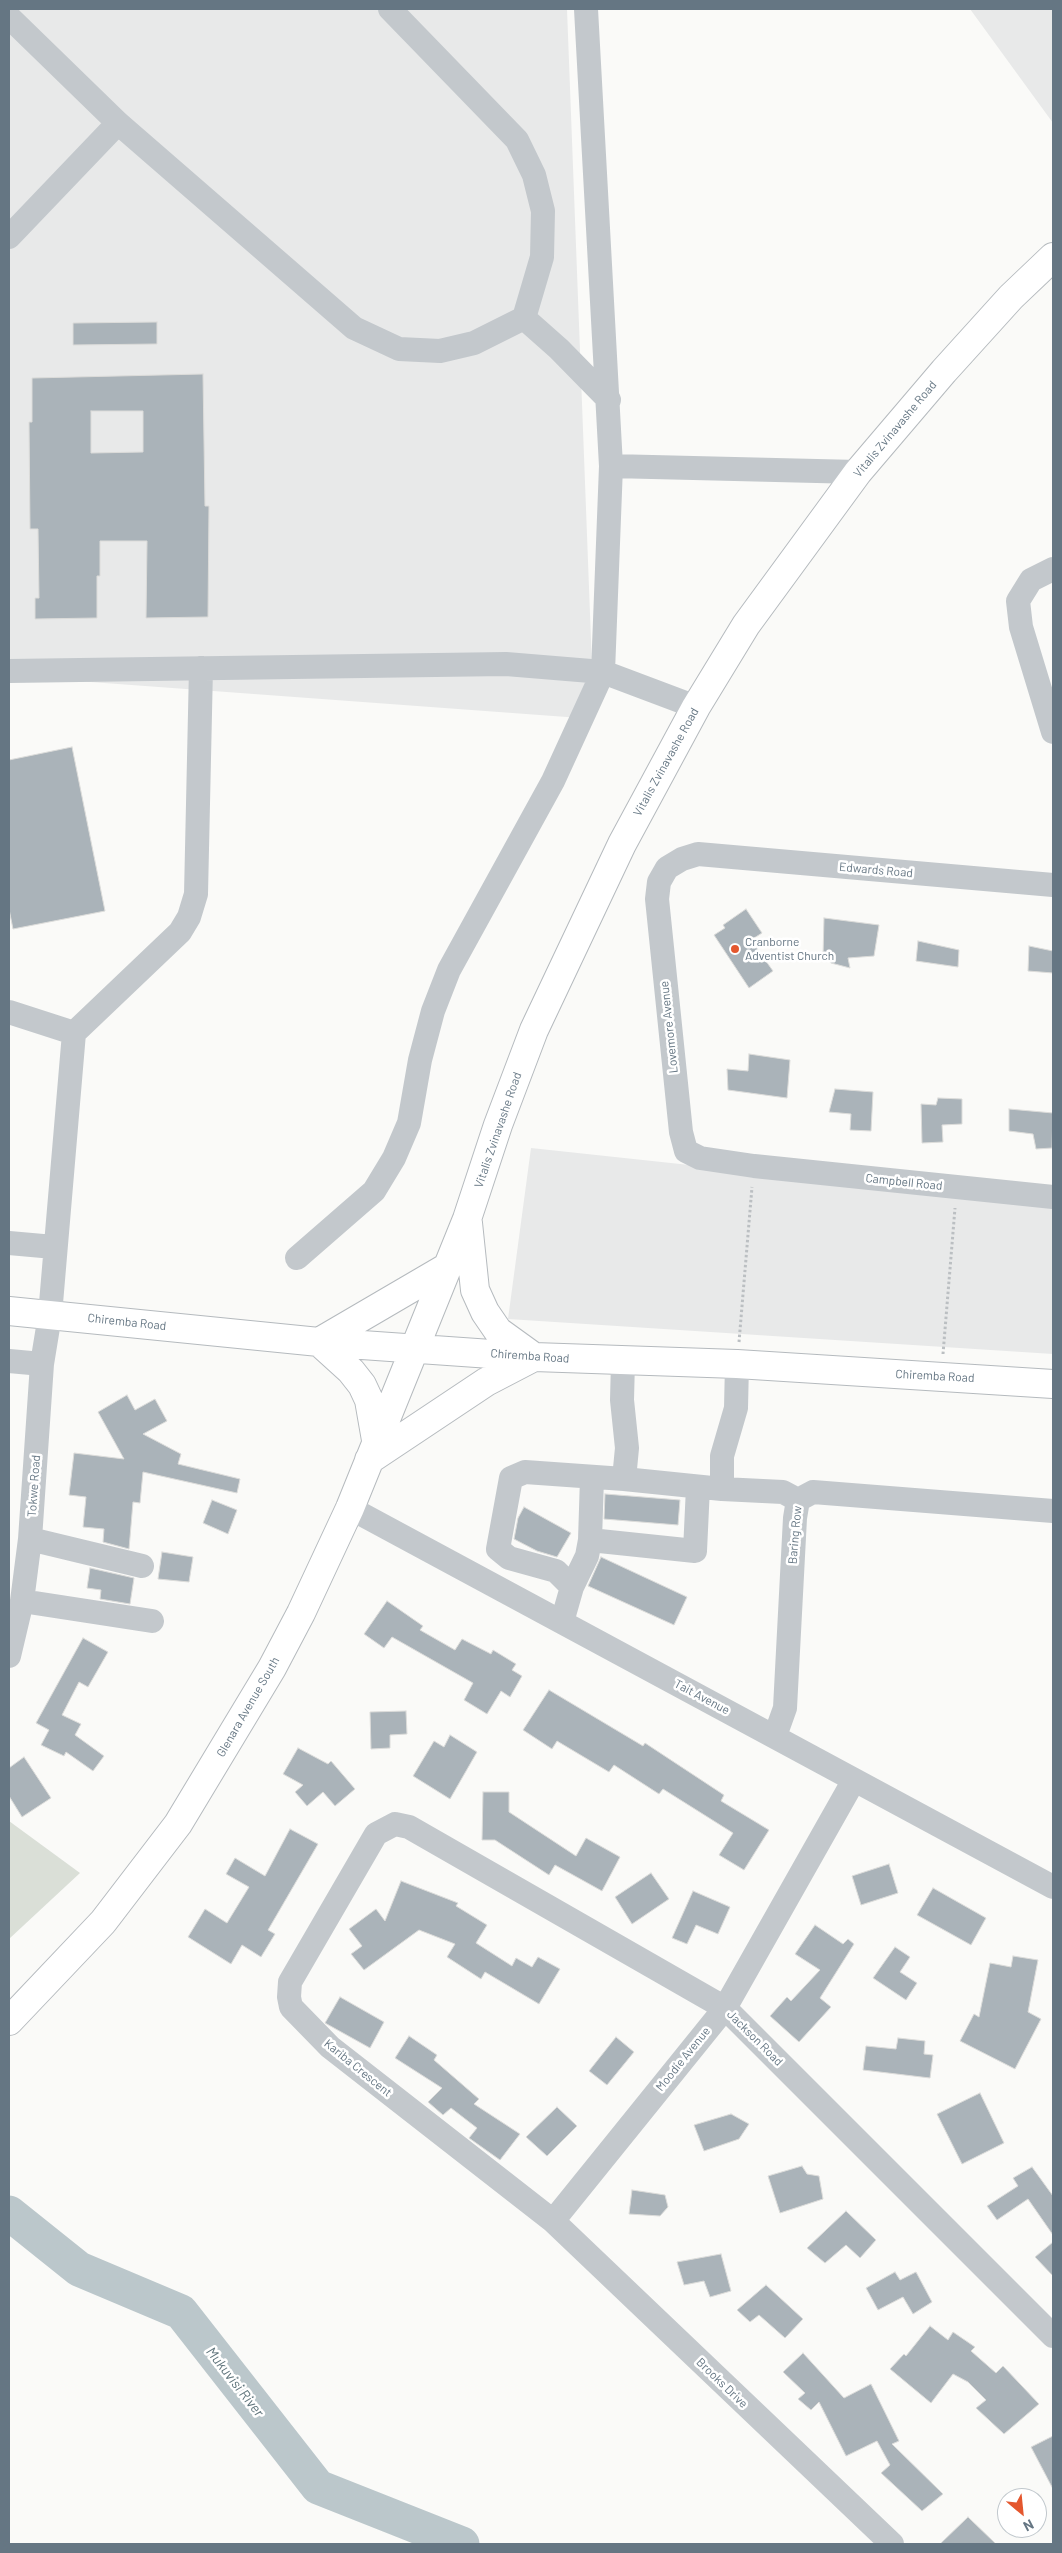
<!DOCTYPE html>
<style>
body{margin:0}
#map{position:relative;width:1062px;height:2553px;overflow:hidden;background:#fafaf8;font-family:Barlow,sans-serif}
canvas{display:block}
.frame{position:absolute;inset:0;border:10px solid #657683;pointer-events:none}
.north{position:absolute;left:997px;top:2488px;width:50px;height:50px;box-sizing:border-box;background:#fff;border:1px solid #c1c8cd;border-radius:50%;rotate:152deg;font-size:14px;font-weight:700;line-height:20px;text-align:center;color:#657683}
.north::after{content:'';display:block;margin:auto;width:18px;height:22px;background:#e4572e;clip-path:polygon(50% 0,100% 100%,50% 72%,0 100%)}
</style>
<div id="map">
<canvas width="1062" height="2553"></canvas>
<div class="frame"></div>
<div class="north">N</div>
</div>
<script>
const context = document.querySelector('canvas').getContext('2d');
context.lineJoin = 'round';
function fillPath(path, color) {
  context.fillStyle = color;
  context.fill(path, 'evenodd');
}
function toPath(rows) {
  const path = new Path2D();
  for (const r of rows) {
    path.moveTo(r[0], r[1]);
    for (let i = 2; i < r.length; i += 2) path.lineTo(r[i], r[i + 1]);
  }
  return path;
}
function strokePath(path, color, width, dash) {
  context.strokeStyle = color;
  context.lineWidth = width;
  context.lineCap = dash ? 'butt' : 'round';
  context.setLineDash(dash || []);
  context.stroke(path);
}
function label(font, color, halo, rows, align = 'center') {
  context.font = font + ' Barlow,sans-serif';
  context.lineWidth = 5;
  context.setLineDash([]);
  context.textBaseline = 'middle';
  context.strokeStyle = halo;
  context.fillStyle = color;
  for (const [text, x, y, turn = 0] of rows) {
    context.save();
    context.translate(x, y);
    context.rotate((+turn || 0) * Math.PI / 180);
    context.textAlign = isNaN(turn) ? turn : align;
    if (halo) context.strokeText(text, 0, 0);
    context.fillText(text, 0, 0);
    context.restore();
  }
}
fillPath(toPath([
 [9,9,567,9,594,719,9,676],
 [970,9,1053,9,1053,123],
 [531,1148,1053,1204,1053,1354,508,1319]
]), '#e8e9e9');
fillPath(toPath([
 [9,1821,80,1873,9,1939]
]), '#dadfd7');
strokePath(toPath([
 [9,2213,79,2269,181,2312,318,2487,462,2544]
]), '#bbc7cb', 35);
const building = toPath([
 [157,322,157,344,73,345,73,323,157,322],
 [203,374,205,506,209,506,208,617,146,618,147,541,100,541,100,576,97,576,97,618,35,619,35,598,39,598,38,529,30,529,29,422,32,422,32,378,203,374],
 [91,411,143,411,143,452,91,453,91,411],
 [72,747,105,911,13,929,9,909,9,760,72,747],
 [746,909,762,933,751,940,773,971,749,988,714,935,725,928,723,925,746,909],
 [824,918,879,925,874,956,848,958,850,968,831,963,823,956,824,918],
 [918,941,959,950,958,967,916,961,918,941],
 [1029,946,1053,951,1053,973,1028,971,1029,946],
 [749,1054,790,1060,787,1098,728,1090,727,1069,748,1071,749,1054],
 [835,1089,873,1092,871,1131,850,1130,851,1114,829,1112,835,1089],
 [938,1098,962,1099,962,1124,942,1125,943,1142,922,1143,921,1104,936,1105,938,1098],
 [1009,1109,1053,1113,1052,1148,1036,1149,1033,1134,1009,1131,1009,1109],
 [127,1395,135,1410,155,1399,167,1421,143,1434,181,1454,178,1464,240,1479,237,1493,143,1472,140,1503,133,1502,129,1549,103,1542,104,1529,83,1527,86,1497,69,1495,74,1453,124,1459,98,1412,127,1395],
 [605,1494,680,1500,678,1525,604,1519,605,1494],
 [212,1500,237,1510,228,1534,203,1523,212,1500],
 [524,1507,571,1533,557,1557,537,1551,514,1539,518,1518,524,1507],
 [162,1552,193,1557,189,1582,158,1579,162,1552],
 [601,1557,687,1597,674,1625,588,1586,601,1557],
 [90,1568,134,1578,130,1604,100,1599,101,1590,87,1588,90,1568],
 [387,1601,423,1626,420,1630,455,1650,462,1639,491,1654,493,1650,516,1664,512,1670,522,1676,510,1697,501,1691,487,1714,464,1700,473,1683,392,1637,384,1648,364,1634,387,1601],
 [83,1638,108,1652,88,1687,79,1682,62,1715,81,1724,75,1735,104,1756,93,1771,66,1752,64,1756,41,1745,49,1730,36,1723,83,1638],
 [549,1690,643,1746,645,1743,724,1795,721,1801,769,1830,744,1870,719,1855,733,1833,663,1789,659,1794,614,1765,609,1772,557,1741,552,1749,523,1730,549,1690],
 [406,1711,407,1734,390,1735,390,1748,371,1749,370,1712,406,1711],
 [450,1735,477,1752,450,1799,413,1776,434,1741,444,1747,450,1735],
 [298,1748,328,1764,331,1761,355,1789,335,1806,323,1792,307,1806,295,1792,303,1785,283,1774,298,1748],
 [24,1757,51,1798,22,1817,9,1796,9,1768,24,1757],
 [483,1792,509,1792,509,1812,576,1856,586,1838,620,1857,602,1891,555,1865,549,1875,495,1840,482,1840,483,1792],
 [290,1829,318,1844,268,1930,275,1934,261,1957,242,1945,231,1964,188,1937,205,1909,227,1923,249,1887,226,1874,235,1858,265,1876,290,1829],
 [889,1864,898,1893,861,1905,852,1876,889,1864],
 [651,1873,669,1899,632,1924,615,1897,651,1873],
 [401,1881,458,1903,456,1906,487,1925,476,1943,512,1966,516,1958,532,1967,538,1957,560,1969,539,2004,485,1972,481,1979,447,1957,455,1944,419,1930,364,1970,351,1954,362,1946,349,1929,376,1909,385,1921,401,1881],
 [933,1888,986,1918,971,1945,917,1915,933,1888],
 [693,1891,730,1907,718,1934,696,1925,687,1944,672,1938,693,1891],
 [815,1925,843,1944,848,1939,854,1944,820,1998,831,2007,799,2042,770,2016,787,1997,791,2001,820,1970,795,1954,815,1925],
 [895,1947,910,1957,900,1972,917,1983,906,2000,873,1978,895,1947],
 [1013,1956,1038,1960,1028,2012,1041,2019,1015,2069,960,2041,974,2014,979,2017,990,1963,1011,1967,1013,1956],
 [340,1997,384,2022,370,2048,325,2023,340,1997],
 [409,2036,437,2055,434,2060,479,2099,474,2104,520,2134,500,2160,469,2138,477,2128,451,2108,443,2115,428,2102,442,2088,395,2058,409,2036],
 [616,2037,634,2052,607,2085,589,2071,616,2037],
 [898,2038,925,2041,924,2054,933,2055,930,2078,863,2070,866,2046,896,2049,898,2038],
 [980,2093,1004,2143,962,2164,937,2114,980,2093],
 [557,2107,577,2126,547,2156,526,2137,557,2107],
 [731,2114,749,2124,739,2139,704,2151,694,2125,731,2114],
 [802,2166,807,2174,819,2176,823,2199,780,2213,768,2176,802,2166],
 [1032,2167,1053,2196,1053,2235,1028,2199,997,2220,987,2206,1018,2186,1013,2178,1032,2167],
 [632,2190,665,2195,668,2207,660,2216,629,2214,632,2190],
 [846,2211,876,2240,860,2258,846,2245,825,2263,807,2248,846,2211],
 [1053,2242,1053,2276,1035,2257,1053,2242],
 [721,2254,731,2291,710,2297,704,2281,684,2285,677,2262,721,2254],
 [895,2272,900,2280,916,2272,932,2302,913,2314,903,2297,878,2310,866,2288,895,2272],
 [766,2285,803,2319,785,2338,759,2315,750,2322,737,2310,766,2285],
 [930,2326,948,2340,953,2332,975,2347,971,2351,996,2373,1003,2366,1039,2404,1004,2434,976,2408,986,2400,968,2382,953,2374,931,2403,890,2369,904,2354,906,2356,930,2326],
 [803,2353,844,2398,871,2384,899,2441,892,2444,943,2494,922,2511,881,2473,890,2465,877,2441,846,2456,819,2402,811,2410,798,2399,805,2393,783,2372,803,2353],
 [1053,2436,1053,2489,1031,2447,1053,2436],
 [968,2517,996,2544,940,2544,968,2517]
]);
fillPath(building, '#aab3b9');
strokePath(building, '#dcdcda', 1);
const major = toPath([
 [468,1223,475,1290,485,1312,498,1331,534,1357],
 [9,1311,319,1342,534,1357,737,1364,1053,1384],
 [319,1342,449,1266],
 [319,1342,351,1371,362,1385,369,1400,376,1440],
 [369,1460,486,1382,534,1357],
 [9,2021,103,1922,178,1824,272,1668,301,1613,350,1508,467,1219,498,1125,534,1030,622,844,696,707,746,625,858,472,944,371,1011,297,1053,257]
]);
strokePath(major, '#b5babe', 30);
strokePath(toPath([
 [739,1342,752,1187],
 [943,1354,955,1208]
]), '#bbbfc2', 3, [2.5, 2.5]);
strokePath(toPath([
 [390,9,517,140,534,175,543,211,542,257,524,318,559,349,609,400],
 [9,17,118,123,354,328,399,349,440,351,474,343,524,318],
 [9,237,118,123],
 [611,466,858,472],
 [1053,569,1031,580,1018,601,1021,627,1053,732],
 [9,671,506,664,603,672,696,707],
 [1053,885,698,854,682,859,667,868,659,882,657,899,681,1132,686,1151,700,1158,754,1166,1053,1197],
 [9,1012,74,1033],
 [9,1243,54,1247],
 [297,1258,374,1191,394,1158,409,1123,420,1060,433,1011,449,970,553,781,603,672,611,466,586,9],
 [9,1361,42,1364],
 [623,1361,622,1400,627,1448,624,1479],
 [722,1489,722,1456,736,1408,737,1364],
 [350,1508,1053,1887],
 [30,1539,142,1566],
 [590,1540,695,1551,698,1487],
 [572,1587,556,1571,509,1558,498,1549,511,1478,525,1472,624,1479,722,1489,783,1492,798,1500],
 [22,1601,152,1621],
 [562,1622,572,1587,587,1556,590,1540,592,1478],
 [9,1656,22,1601,30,1539,42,1364,50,1315,74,1033,180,932,189,917,196,894,201,668],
 [775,1736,785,1708,795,1518,798,1500,813,1492,1053,1511],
 [553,2221,725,2008,854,1780],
 [892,2544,553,2221,330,2047,291,2007,289,1997,290,1982,376,1834,395,1824,409,1827,725,2008,1053,2336]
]), '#c3c8cc', 24);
strokePath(major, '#fff', 28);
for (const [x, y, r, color] of [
 [735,949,5,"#e4572e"]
]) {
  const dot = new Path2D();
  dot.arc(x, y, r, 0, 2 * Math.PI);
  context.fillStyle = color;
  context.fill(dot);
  strokePath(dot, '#fff', 2);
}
label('12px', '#657683', '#fff', [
 ["Vitalis Zvinavashe Road",895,429,-50],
 ["Vitalis Zvinavashe Road",666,762,-61],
 ["Edwards Road",876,870,5],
 ["Lovemore Avenue",669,1027,-96],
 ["Vitalis Zvinavashe Road",498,1130,-71],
 ["Campbell Road",904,1182,6],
 ["Chiremba Road",127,1322,6],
 ["Chiremba Road",530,1356,4],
 ["Chiremba Road",935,1376,3],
 ["Tokwe Road",34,1486,-86],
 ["Baring Row",795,1535,-85],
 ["Tait Avenue",702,1697,28],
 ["Glenara Avenue South",248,1707,-60],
 ["Jackson Road",755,2038,45],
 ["Moodie Avenue",683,2059,-51],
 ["Kariba Crescent",358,2068,39],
 ["Brooks Drive",722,2383,44]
]);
label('12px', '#657683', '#fff', [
 ["Cranborne",745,942],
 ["Adventist Church",745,956]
], 'left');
label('italic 14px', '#60757c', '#fff', [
 ["Mukuvisi River",235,2382,52]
]);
</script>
